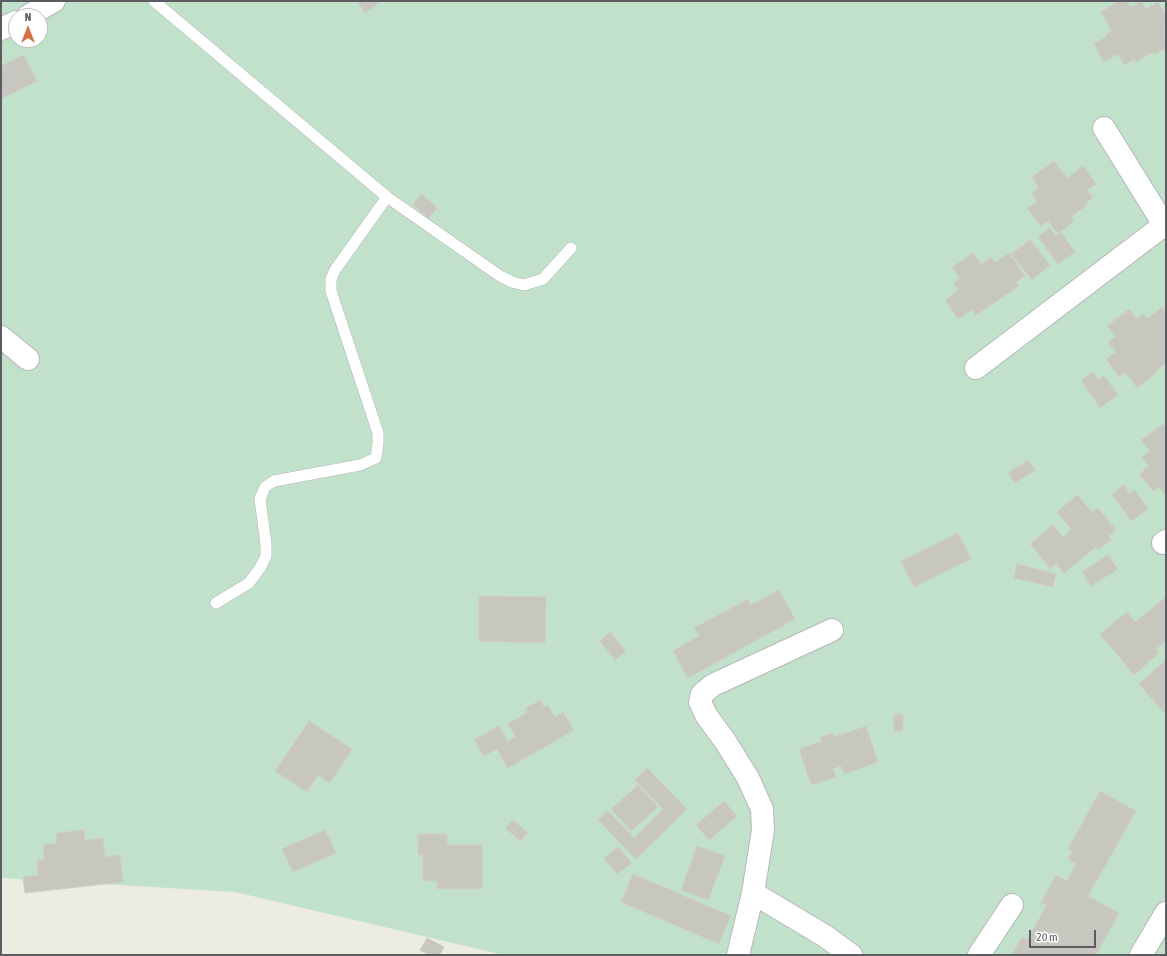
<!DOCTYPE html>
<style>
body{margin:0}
#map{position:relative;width:1167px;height:956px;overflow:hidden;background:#ecece3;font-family:"Asap Condensed",sans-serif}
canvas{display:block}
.frame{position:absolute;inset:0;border:2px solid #5b5d62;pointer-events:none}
.north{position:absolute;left:8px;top:8px;width:40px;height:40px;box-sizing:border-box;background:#fff;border:1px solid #bdbec0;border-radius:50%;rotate:0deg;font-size:11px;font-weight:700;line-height:16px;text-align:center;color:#5b5d62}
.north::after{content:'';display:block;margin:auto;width:14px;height:18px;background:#d47141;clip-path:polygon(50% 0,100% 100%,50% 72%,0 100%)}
.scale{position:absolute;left:1029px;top:930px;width:67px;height:18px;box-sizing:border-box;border:2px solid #5b5d62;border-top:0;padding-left:5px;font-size:12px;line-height:14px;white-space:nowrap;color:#5b5d62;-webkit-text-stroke:3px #fff;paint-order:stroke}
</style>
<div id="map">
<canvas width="1167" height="956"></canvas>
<div class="frame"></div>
<div class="north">N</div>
<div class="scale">20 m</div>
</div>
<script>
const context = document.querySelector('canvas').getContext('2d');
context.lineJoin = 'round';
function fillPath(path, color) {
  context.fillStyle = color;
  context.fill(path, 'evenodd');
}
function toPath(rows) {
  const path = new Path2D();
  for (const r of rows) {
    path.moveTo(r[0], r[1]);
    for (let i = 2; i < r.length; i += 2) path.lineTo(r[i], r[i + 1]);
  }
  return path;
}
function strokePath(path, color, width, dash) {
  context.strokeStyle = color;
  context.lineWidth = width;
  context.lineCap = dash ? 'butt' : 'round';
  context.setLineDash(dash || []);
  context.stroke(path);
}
fillPath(toPath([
 [1,1,1166,1,1166,955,504,955,235,892,1,878],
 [16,16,40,16,40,40,16,40]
]), '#c2e1ca');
const building = toPath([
 [357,1,381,1,365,13,357,1],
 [1118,1,1127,1,1130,7,1141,1,1146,9,1158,2,1166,15,1166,29,1165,29,1166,48,1154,55,1153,52,1136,62,1134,59,1124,65,1118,54,1104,62,1094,44,1107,36,1106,34,1112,31,1101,12,1118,1],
 [24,55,37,81,1,99,1,66,24,55],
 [1054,161,1067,178,1083,166,1096,184,1087,190,1093,198,1086,203,1087,205,1071,217,1074,221,1058,234,1048,221,1041,226,1027,208,1037,201,1032,193,1039,187,1032,177,1054,161],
 [422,194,437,208,428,218,413,204,422,194],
 [1050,228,1056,236,1061,232,1075,252,1058,264,1038,237,1050,228],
 [1030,240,1050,265,1032,280,1011,254,1030,240],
 [973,253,981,264,991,257,995,263,1009,253,1025,276,1016,282,1019,286,976,315,972,310,958,319,945,300,959,290,953,283,960,278,952,267,973,253],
 [1162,307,1166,312,1166,363,1156,371,1157,372,1137,388,1125,372,1119,377,1106,359,1116,352,1108,342,1116,336,1107,326,1129,309,1137,319,1143,314,1147,319,1162,307],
 [1093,372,1098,380,1104,376,1118,395,1100,408,1081,380,1093,372],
 [1163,424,1166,428,1166,497,1159,487,1153,491,1139,474,1149,466,1142,457,1150,451,1141,440,1163,424],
 [1028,460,1035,470,1015,483,1008,473,1028,460],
 [1124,485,1129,493,1135,490,1148,509,1131,521,1112,494,1124,485],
 [1077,495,1092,512,1098,508,1116,530,1109,536,1112,539,1098,550,1096,547,1064,573,1056,563,1050,568,1030,544,1053,525,1063,537,1071,529,1057,512,1077,495],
 [958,533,971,559,914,587,901,561,958,533],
 [1108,555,1118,569,1091,586,1082,572,1108,555],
 [1017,564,1056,574,1053,587,1014,578,1017,564],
 [779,590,795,619,688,678,673,651,699,636,694,628,748,599,751,605,779,590],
 [479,596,546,597,545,643,479,641,479,596],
 [1166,597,1166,641,1156,649,1159,653,1134,675,1100,634,1127,612,1135,622,1166,597],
 [610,632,626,651,615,660,600,641,610,632],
 [1166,660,1166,715,1139,684,1166,660],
 [540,700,544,707,548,705,555,717,563,712,574,730,508,768,497,749,484,756,474,740,499,726,508,742,516,737,508,724,528,712,525,709,540,700],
 [894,714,903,714,903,731,894,731,894,714],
 [309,721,352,749,330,783,318,775,307,792,275,771,309,721],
 [866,726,878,762,844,774,841,766,833,769,836,777,811,785,799,749,822,741,820,737,833,733,834,737,866,726],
 [647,768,687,809,636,859,598,820,608,811,634,838,663,809,635,780,647,768],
 [638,785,658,807,631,831,611,809,638,785],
 [1100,791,1136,811,1088,896,1119,913,1096,955,1012,955,1022,937,1027,940,1047,905,1041,903,1056,875,1067,881,1076,864,1068,859,1073,851,1068,849,1100,791],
 [724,801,737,816,709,840,696,825,724,801],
 [513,820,528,833,520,841,505,828,513,820],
 [84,830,85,840,103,838,105,857,120,855,123,882,25,893,23,877,38,875,37,860,44,859,43,845,57,843,56,833,84,830],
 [325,830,336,853,293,872,282,849,325,830],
 [418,834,447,834,447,845,482,845,482,889,437,889,437,881,423,881,423,855,418,855,418,834],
 [697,846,725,856,708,900,681,890,697,846],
 [618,847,632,863,617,874,604,858,618,847],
 [633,874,731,916,719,944,621,902,633,874],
 [427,938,444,947,440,955,429,955,420,950,427,938]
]);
fillPath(building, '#c7c7c0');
strokePath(building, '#d0cfc2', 1);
const lane = toPath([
 [154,1,387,197,500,276,512,282,524,285,543,279,571,248],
 [216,603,249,583,260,568,266,556,266,544,260,499,265,487,274,481,360,465,376,458,378,444,378,433,331,291,331,279,335,270,387,197]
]);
const street = toPath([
 [28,16,54,1],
 [1,29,16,22],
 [1104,128,1166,228],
 [1,337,28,359],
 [976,368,1164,225],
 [1163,543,1166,541],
 [753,893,825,936,851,955],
 [738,955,753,893,763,830,762,809,748,778,725,741,706,715,700,702,702,694,713,685,832,630],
 [979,955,1012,905],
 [1141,955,1166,913]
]);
strokePath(lane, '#b5b7bc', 12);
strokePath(street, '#b5b7bc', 24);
strokePath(lane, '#fff', 11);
strokePath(street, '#fff', 22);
</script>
